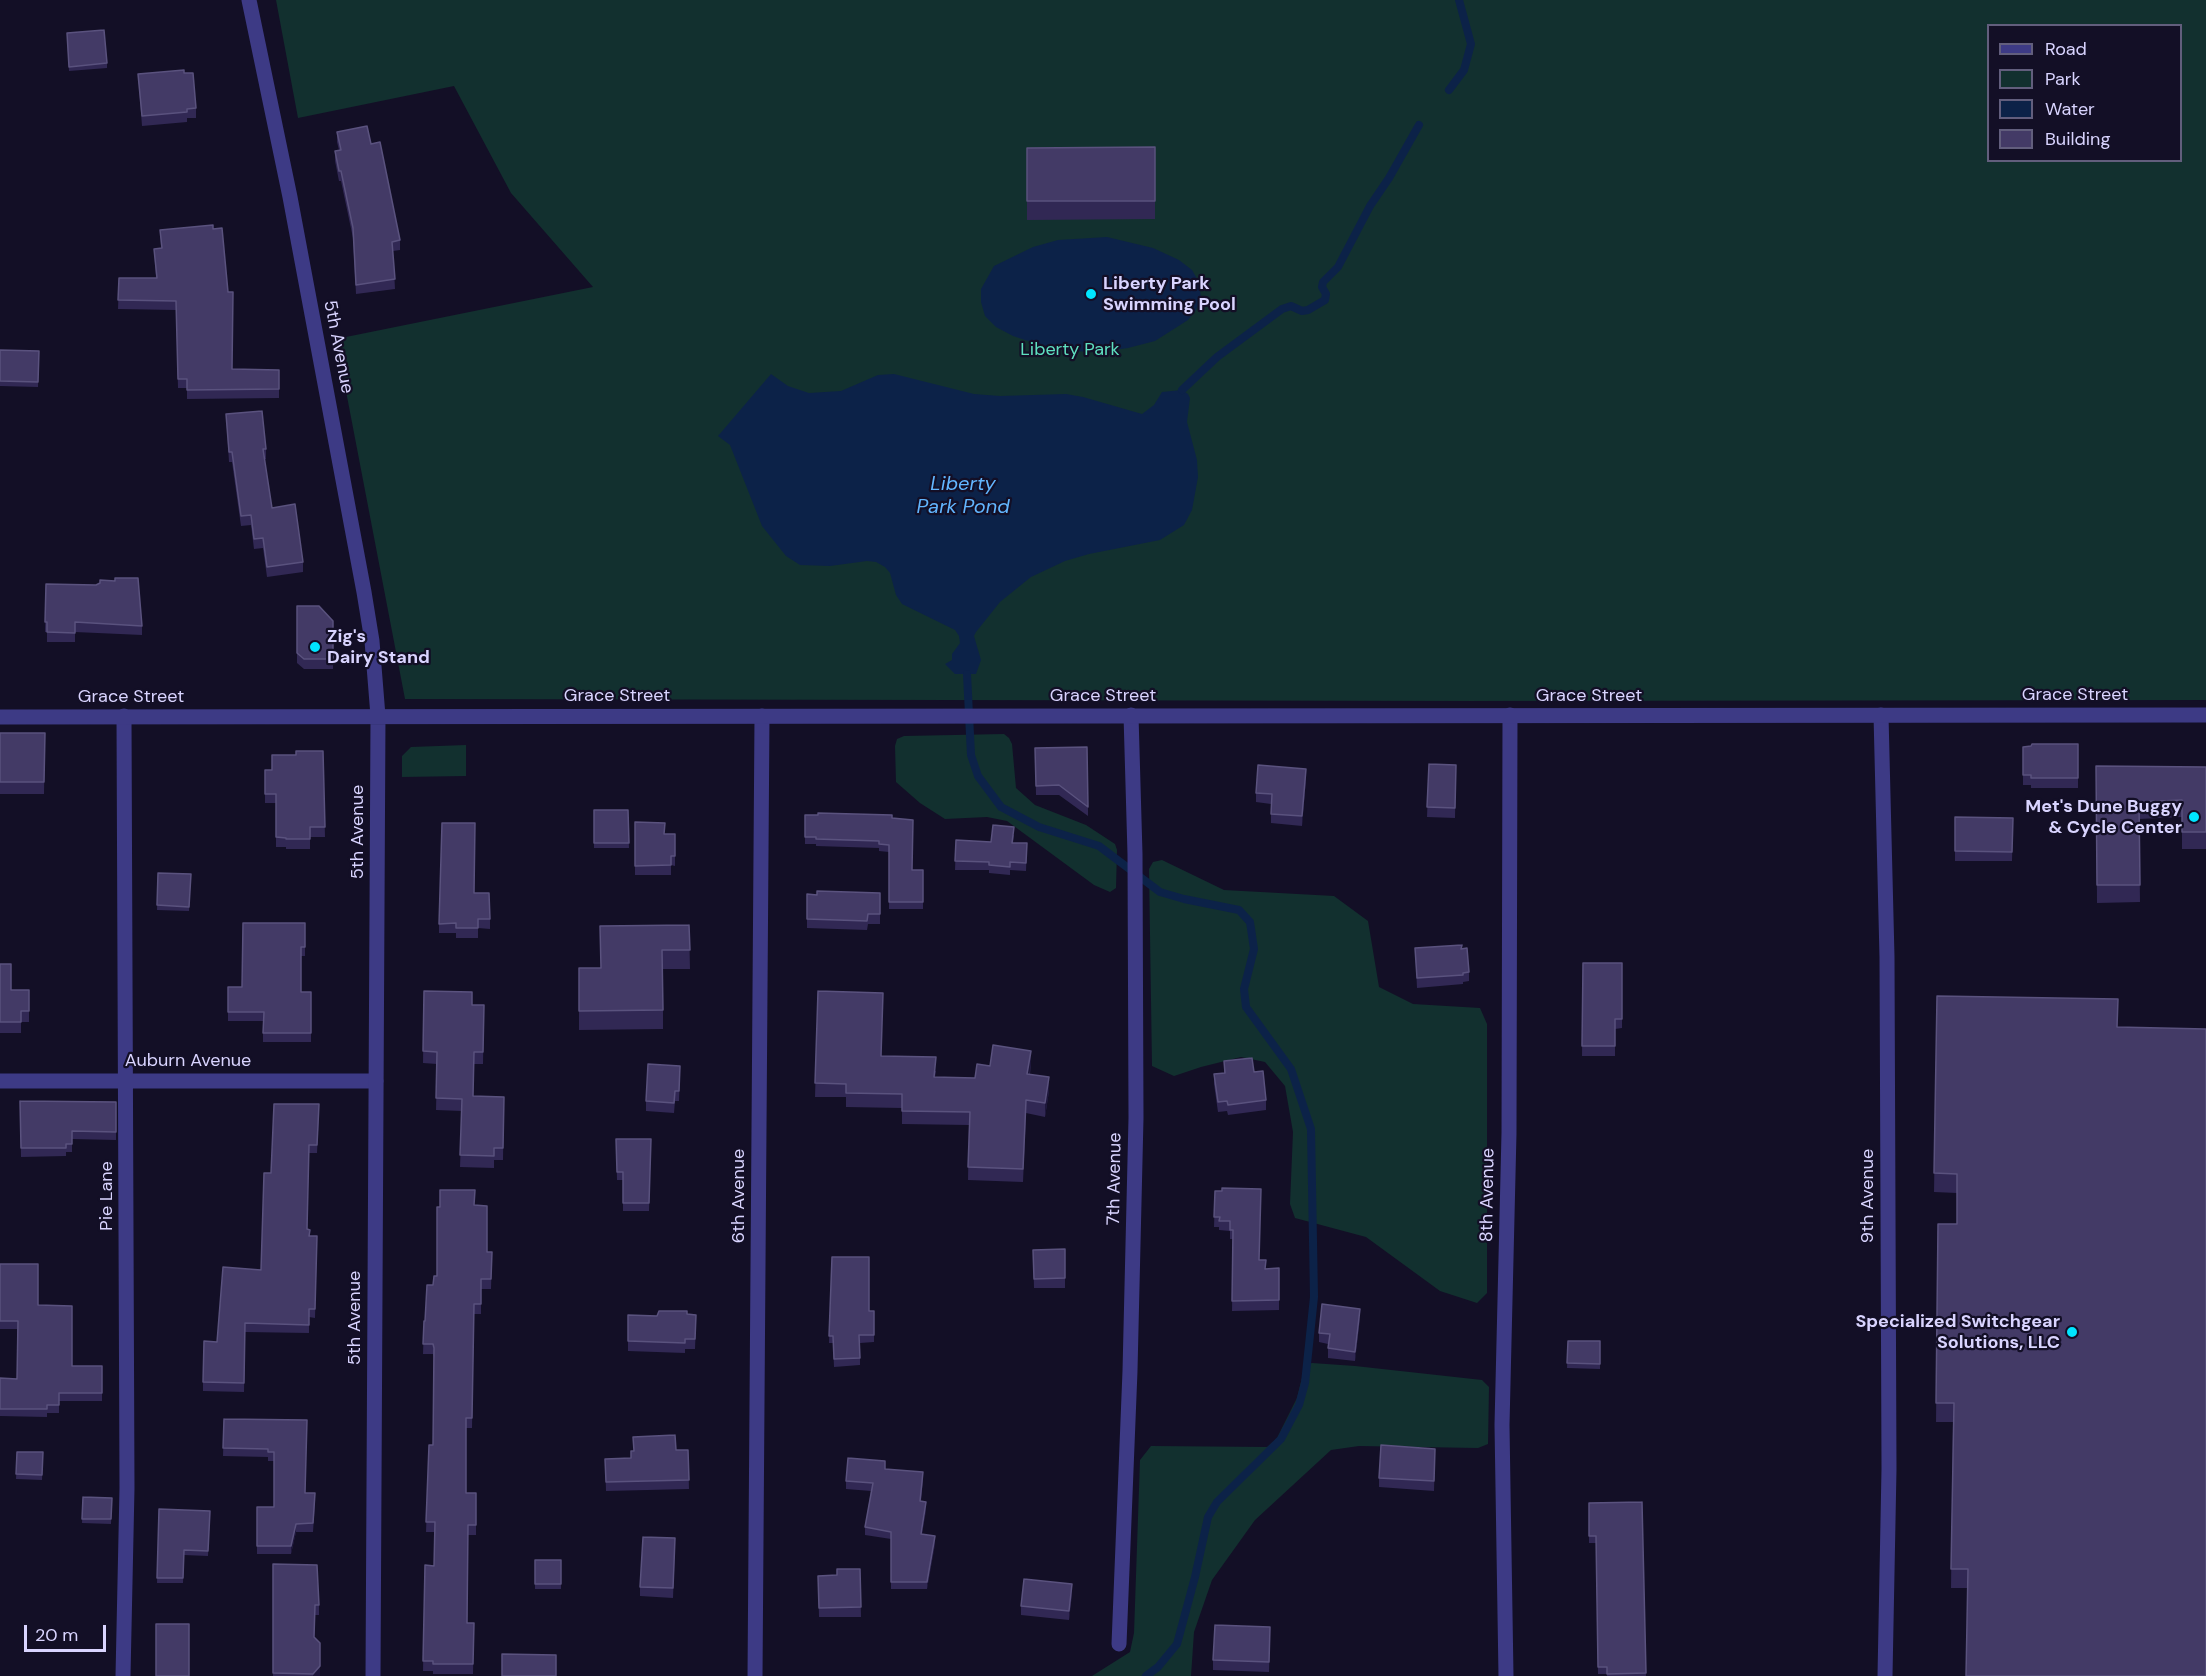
<!DOCTYPE html>
<style>
body{margin:0}
#map{position:relative;width:2206px;height:1676px;overflow:hidden;background:#130f26;font-family:"DM Sans",sans-serif}
canvas{display:block}
.legend{position:absolute;left:1987px;top:24px;width:195px;height:138px;box-sizing:border-box;background:#130f26;border:2px solid #625e7d;margin:0;padding:8px 10px;list-style:none;font-size:18px;color:#d9d4ff}
.legend li{display:flex;align-items:center;gap:12px;height:30px}
.legend b{width:30px;border:2px solid #625e7d}
.scale{position:absolute;left:24px;top:1625px;width:82px;height:27px;box-sizing:border-box;border:3px solid #d9d4ff;border-top:0;padding-left:8px;font-size:18px;line-height:21px;white-space:nowrap;color:#d9d4ff;-webkit-text-stroke:4px #130f26;paint-order:stroke}
</style>
<div id="map">
<canvas width="2206" height="1676"></canvas>
<ul class="legend">
<li><b style="height:8px;background:#3d3a85"></b>Road</li>
<li><b style="height:16px;background:#12302f"></b>Park</li>
<li><b style="height:16px;background:#0c2248"></b>Water</li>
<li><b style="height:16px;background:#433a66"></b>Building</li>
</ul>
<div class="scale">20 m</div>
</div>
<script>
const context = document.querySelector('canvas').getContext('2d');
context.lineJoin = 'round';
function fillPath(path, color) {
  context.fillStyle = color;
  context.fill(path, 'evenodd');
}
function toPath(rows) {
  const path = new Path2D();
  for (const r of rows) {
    path.moveTo(r[0], r[1]);
    for (let i = 2; i < r.length; i += 2) path.lineTo(r[i], r[i + 1]);
  }
  return path;
}
function strokePath(path, color, width, dash) {
  context.strokeStyle = color;
  context.lineWidth = width;
  context.lineCap = dash ? 'butt' : 'round';
  context.setLineDash(dash || []);
  context.stroke(path);
}
function label(font, color, halo, rows, align = 'center') {
  context.font = font + ' "DM Sans",sans-serif';
  context.lineWidth = 4.5;
  context.setLineDash([]);
  context.textBaseline = 'middle';
  context.strokeStyle = halo;
  context.fillStyle = color;
  for (const [text, x, y, turn = 0] of rows) {
    context.save();
    context.translate(x, y);
    context.rotate((+turn || 0) * Math.PI / 180);
    context.textAlign = isNaN(turn) ? turn : align;
    if (halo) context.strokeText(text, 0, 0);
    context.fillText(text, 0, 0);
    context.restore();
  }
}
fillPath(toPath([
 [276,0,2206,0,2206,700,1471,701,405,699,336,339,593,287,511,193,454,86,298,118],
 [1988,26,2180,26,2180,160,1988,160],
 [1004,734,1009,738,1012,744,1016,788,1035,805,1086,825,1115,844,1117,850,1116,888,1110,892,1094,885,1007,821,987,817,945,819,920,803,896,782,895,746,897,739,904,736],
 [466,745,466,776,402,777,402,756,411,747],
 [1162,860,1224,890,1334,896,1368,921,1379,987,1413,1004,1480,1008,1487,1024,1487,1293,1477,1303,1440,1291,1366,1237,1295,1218,1290,1204,1293,1132,1285,1086,1265,1062,1241,1057,1201,1067,1174,1076,1152,1066,1149,869,1153,862],
 [1312,1363,1355,1366,1482,1380,1489,1387,1488,1444,1478,1448,1359,1446,1331,1450,1255,1520,1212,1580,1194,1632,1191,1676,1092,1676,1130,1652,1134,1633,1140,1460,1151,1446,1267,1447,1277,1438,1297,1398,1305,1365]
]), '#12302f');
fillPath(toPath([
 [1107,237,1153,248,1179,260,1192,270,1199,282,1201,298,1196,310,1188,320,1155,341,1128,348,1100,352,1067,351,1037,344,1013,336,996,327,985,316,981,302,981,289,994,266,1033,247,1058,240],
 [771,374,788,386,809,393,841,391,878,375,894,374,974,394,1000,396,1066,394,1083,397,1142,414,1154,405,1162,392,1182,390,1188,394,1190,398,1187,422,1197,460,1198,477,1192,510,1184,525,1160,540,1089,554,1065,561,1031,577,1000,602,976,632,974,636,981,660,976,674,955,674,945,664,952,660,952,654,960,643,959,636,955,630,902,604,896,595,890,573,885,567,876,562,867,561,830,566,800,565,786,556,762,526,730,445,718,436]
]), '#0c2248');
strokePath(toPath([
 [1449,90,1464,70,1471,44,1459,0],
 [1182,390,1217,357,1282,309,1291,306,1302,311,1308,310,1325,300,1326,294,1322,287,1323,282,1338,267,1370,206,1389,178,1419,125],
 [967,674,971,755,978,776,1001,807,1039,827,1099,846,1160,892,1184,899,1239,910,1250,922,1254,949,1244,989,1246,1007,1291,1069,1311,1129,1314,1297,1305,1383,1299,1405,1281,1439,1217,1502,1208,1517,1195,1577,1177,1644,1158,1667,1146,1676]
]), '#0c2248', 8);
strokePath(toPath([
 [1881,715,1887,957,1889,1469,1885,1676],
 [0,1081,376,1081],
 [1119,1644,1130,1371,1136,1118,1135,854,1131,715],
 [123,1676,127,1488,124,716],
 [755,1676,762,716],
 [1506,1676,1502,1425,1509,1133,1510,715]
]), '#3d3a85', 15);
strokePath(toPath([
 [249,0,290,197,364,592,372,641,378,716,373,1676],
 [0,717,2206,715]
]), '#3d3a85', 15);
fillPath(toPath([
 [67,38,107,63,107,68,69,71],
 [184,73,196,108,196,118,187,118,187,122,142,126,138,74],
 [337,132,371,144,400,240,400,250,393,251,395,289,356,294,353,238,341,181,339,181,335,161,335,151,339,150,337,142],
 [1155,147,1155,219,1027,220,1027,148],
 [160,230,232,369,279,370,279,398,187,399,187,388,178,388,176,310,118,309,119,278,156,278,154,249,161,248],
 [0,350,39,351,38,387,0,386],
 [226,414,266,449,266,459,264,459,272,508,303,562,303,572,267,577,263,548,254,549,251,525,241,526,232,462,229,462],
 [46,584,142,626,142,635,75,632,75,642,47,642,47,632,45,632],
 [297,606,333,621,333,669,304,669,297,663],
 [0,733,45,733,44,794,0,794],
 [2078,744,2078,788,2031,788,2031,785,2023,785,2023,747],
 [1035,748,1088,807,1088,816,1059,795,1036,795],
 [323,751,325,837,310,837,310,849,286,849,286,847,276,847,276,803,265,803,265,770,272,770,296,755],
 [1429,764,1456,765,1455,818,1427,817],
 [2096,766,2206,767,2206,849,2182,849,2182,817,2139,819,2140,902,2097,903],
 [1306,779,1302,826,1271,823,1271,804,1256,802,1256,793],
 [594,810,628,810,629,848,594,848],
 [805,815,892,818,912,870,923,870,923,909,889,909,889,852,879,851,879,848,816,846,816,844,805,844],
 [1955,817,2013,818,2012,861,1955,861],
 [635,822,665,834,675,834,675,866,671,865,671,875,635,875],
 [1014,835,1013,843,1027,843,1026,871,1010,870,1010,875,989,873,989,870,955,870,956,840,991,842],
 [158,873,191,874,189,911,157,910],
 [474,893,490,919,490,929,478,928,478,938,456,938,456,933,439,933,439,924],
 [880,893,880,924,868,924,867,930,807,928,807,894,817,895],
 [305,923,305,956,301,956,301,992,311,992,311,1042,263,1042,263,1021,228,1021,228,987,242,987],
 [689,925,690,969,663,969,663,1029,579,1030,579,968,601,968],
 [1415,948,1461,949,1469,972,1469,981,1463,982,1463,984,1417,988],
 [1583,963,1622,963,1622,1028,1615,1029,1615,1056,1582,1056],
 [0,964,11,990,29,990,29,1022,21,1022,21,1033,0,1033],
 [424,991,472,1005,484,1005,483,1064,474,1064,473,1096,504,1097,503,1160,494,1160,494,1168,460,1167,462,1111,436,1110,437,1064,423,1063],
 [818,991,881,1056,936,1071,935,1077,975,1078,990,1066,1031,1064,1030,1074,1049,1091,1045,1117,1026,1113,1023,1182,968,1180,969,1125,902,1124,902,1108,846,1107,846,1097,815,1097],
 [1937,996,2118,999,1967,1588,1951,1588,1953,1422,1936,1422,1938,1224,1957,1224,1957,1193,1934,1192],
 [1224,1061,1254,1072,1266,1100,1266,1110,1228,1115,1227,1111,1218,1112,1214,1084,1214,1074,1224,1073],
 [680,1076,679,1101,675,1101,674,1113,646,1111,646,1101],
 [20,1101,116,1102,116,1140,72,1139,72,1152,66,1152,66,1156,21,1157],
 [319,1112,317,1153,309,1153,307,1229,310,1236,317,1245,315,1318,309,1317,309,1333,245,1332,244,1392,203,1391,203,1382,217,1342,261,1270,271,1173],
 [616,1139,651,1139,649,1211,623,1211,623,1180,617,1180],
 [1215,1191,1265,1269,1279,1268,1279,1310,1232,1311,1233,1239,1230,1239,1230,1231,1219,1230,1219,1227,1214,1227],
 [475,1205,487,1252,492,1252,491,1289,481,1289,481,1314,474,1314,472,1428,466,1428,466,1493,476,1493,476,1535,468,1535,467,1623,474,1623,473,1674,433,1674,433,1671,423,1671,425,1565,434,1566,435,1532,426,1532,429,1445,433,1445,434,1357,433,1354,423,1354,424,1321,425,1321,433,1285],
 [1065,1249,1065,1288,1034,1288,1033,1250],
 [832,1257,869,1311,874,1311,874,1342,860,1343,860,1365,834,1367,833,1343,829,1343],
 [0,1264,38,1305,72,1366,102,1366,102,1401,59,1401,59,1413,47,1413,47,1417,0,1416,0,1378,17,1379,17,1329,0,1329],
 [687,1314,696,1324,695,1349,685,1349,685,1353,628,1351,628,1315,657,1316],
 [1360,1318,1355,1361,1328,1358,1328,1344,1319,1342,1319,1333],
 [1568,1341,1600,1341,1600,1369,1567,1368],
 [224,1419,307,1420,305,1493,315,1502,313,1532,296,1532,291,1554,257,1554,257,1507,274,1507,274,1461,268,1461,268,1457,223,1456],
 [676,1450,688,1450,689,1489,606,1491,605,1459,631,1458],
 [17,1452,43,1452,42,1480,16,1479],
 [1435,1458,1434,1491,1379,1487,1379,1478],
 [885,1469,923,1480,921,1501,926,1510,922,1534,935,1544,927,1589,891,1589,891,1539,865,1535,865,1527,871,1491,846,1489,846,1481],
 [83,1497,112,1498,111,1524,82,1523],
 [1642,1502,1646,1676,1607,1676,1607,1674,1598,1674,1596,1543,1589,1543,1589,1503],
 [159,1509,210,1511,208,1556,184,1555,183,1583,157,1583],
 [675,1548,673,1598,640,1596,640,1587],
 [535,1560,561,1560,561,1589,535,1589],
 [273,1564,319,1605,319,1615,315,1615,314,1637,320,1676,273,1676],
 [860,1569,861,1617,819,1617,818,1576,837,1575],
 [1072,1594,1069,1620,1021,1615,1021,1606],
 [1270,1637,1269,1672,1213,1670,1213,1660]
]), '#312854');
fillPath(toPath([
 [1306,769,1306,779,1302,826,1302,816],
 [1031,1051,1031,1064,1027,1088,1027,1074],
 [1049,1077,1049,1091,1045,1117,1045,1103],
 [1360,1309,1360,1318,1355,1361,1355,1352],
 [926,1502,926,1510,921,1541,921,1534],
 [296,1524,296,1532,291,1554,291,1546],
 [935,1536,935,1544,927,1589,927,1582],
 [1072,1584,1072,1594,1069,1620,1069,1611],
 [320,1643,320,1676,313,1676,313,1674]
]), '#1d163a');
const building = toPath([
 [104,30,107,63,69,67,67,33,104,30],
 [184,70,184,73,193,73,196,108,187,109,187,112,142,116,138,74,184,70],
 [367,126,371,144,380,142,400,240,392,242,395,279,356,285,353,228,341,171,339,171,335,151,341,150,337,132,367,126],
 [1155,147,1155,201,1027,201,1027,148,1155,147],
 [213,225,213,229,222,228,228,292,233,292,232,369,279,370,279,389,187,390,187,379,178,379,176,301,118,300,119,278,157,278,154,249,162,248,160,230,213,225],
 [0,350,39,351,38,382,0,381,0,350],
 [262,411,266,449,263,449,272,508,295,504,303,562,267,567,263,538,254,539,251,515,241,516,232,452,229,452,226,414,262,411],
 [115,578,138,578,142,626,75,622,75,633,47,632,47,622,45,622,46,584,96,585,100,583,100,580,115,581,115,578],
 [297,606,319,606,333,621,333,659,304,659,297,653,297,606],
 [0,733,45,733,44,782,0,782,0,733],
 [2032,744,2078,744,2078,778,2031,778,2031,775,2023,775,2023,747,2031,746,2032,744],
 [1087,747,1088,807,1059,785,1036,786,1035,748,1087,747],
 [296,751,323,751,325,827,310,827,310,839,286,839,286,838,276,837,276,794,265,794,265,770,272,770,272,755,296,755,296,751],
 [1429,764,1456,765,1455,808,1427,807,1429,764],
 [1258,765,1306,769,1302,816,1271,814,1272,794,1256,793,1258,765],
 [2096,766,2206,767,2206,832,2182,832,2182,800,2139,802,2140,885,2097,885,2096,766],
 [594,810,628,810,629,843,594,843,594,810],
 [818,813,892,815,892,818,913,820,912,870,923,870,923,902,889,902,889,845,879,844,879,841,816,839,816,837,805,837,805,815,818,815,818,813],
 [1955,817,2013,818,2012,852,1955,851,1955,817],
 [635,822,665,823,664,834,675,834,675,856,671,856,671,865,635,866,635,822],
 [442,823,475,823,474,893,489,893,490,919,478,919,478,928,456,928,456,923,439,924,442,823],
 [993,825,1014,827,1012,843,1027,843,1026,863,1010,862,1010,867,989,865,989,862,955,861,956,840,991,842,993,825],
 [158,873,191,874,189,907,157,905,158,873],
 [817,891,880,893,880,914,868,914,867,921,807,919,807,894,817,895,817,891],
 [243,923,305,923,305,947,301,947,301,992,311,992,311,1033,263,1033,264,1012,228,1012,228,987,242,987,243,923],
 [689,925,690,950,662,950,663,1010,579,1011,579,968,601,968,600,926,689,925],
 [1462,945,1461,949,1467,948,1469,972,1463,973,1463,975,1417,978,1415,948,1462,945],
 [1583,963,1622,963,1622,1019,1615,1019,1615,1046,1582,1046,1583,963],
 [0,964,11,964,11,990,29,990,29,1011,21,1011,21,1022,0,1022,0,964],
 [424,991,472,992,472,1005,484,1005,483,1052,474,1052,473,1096,504,1097,503,1148,494,1148,494,1156,460,1155,462,1099,436,1098,437,1052,423,1051,424,991],
 [818,991,883,993,881,1056,936,1057,934,1077,975,1078,977,1064,990,1066,993,1045,1031,1051,1027,1074,1049,1077,1045,1103,1026,1100,1023,1169,968,1167,970,1112,902,1111,902,1094,846,1093,846,1084,815,1083,818,991],
 [1937,996,2118,999,2117,1027,2206,1029,2206,1676,1966,1676,1968,1569,1951,1569,1954,1403,1936,1403,1938,1224,1957,1224,1957,1174,1934,1173,1937,996],
 [1252,1058,1254,1072,1263,1071,1266,1100,1228,1105,1227,1101,1218,1102,1214,1074,1225,1073,1224,1061,1252,1058],
 [648,1064,680,1066,679,1091,675,1091,674,1103,646,1101,648,1064],
 [20,1101,116,1102,116,1132,72,1131,72,1144,66,1144,66,1148,21,1148,20,1101],
 [274,1104,319,1104,317,1145,309,1145,307,1229,310,1230,309,1236,317,1236,315,1309,309,1309,309,1325,245,1323,244,1383,203,1382,204,1341,217,1342,223,1267,261,1270,264,1173,271,1173,274,1104],
 [616,1139,651,1139,649,1203,623,1203,623,1172,617,1172,616,1139],
 [1222,1188,1261,1189,1259,1260,1266,1260,1265,1269,1279,1268,1279,1300,1232,1301,1233,1230,1230,1230,1230,1221,1219,1221,1220,1217,1214,1217,1215,1191,1222,1191,1222,1188],
 [440,1190,475,1190,474,1205,487,1206,487,1252,492,1252,491,1279,481,1279,481,1304,474,1304,472,1418,466,1418,466,1493,476,1493,476,1525,468,1525,467,1623,474,1623,473,1664,433,1664,433,1661,423,1661,425,1565,434,1566,435,1522,426,1522,429,1445,433,1445,434,1348,433,1344,423,1344,424,1321,425,1321,427,1285,433,1285,434,1276,437,1276,437,1207,440,1207,440,1190],
 [1065,1249,1065,1278,1034,1279,1033,1250,1065,1249],
 [832,1257,869,1257,869,1311,874,1311,874,1335,859,1335,860,1358,834,1359,833,1336,829,1336,832,1257],
 [0,1264,38,1264,38,1305,72,1306,72,1366,102,1366,102,1393,59,1393,59,1405,47,1405,47,1409,0,1409,0,1378,17,1379,18,1321,0,1321,0,1264],
 [1322,1304,1360,1309,1355,1352,1328,1348,1330,1334,1319,1333,1322,1304],
 [659,1311,687,1311,687,1314,696,1315,695,1339,685,1339,685,1343,628,1341,628,1315,657,1316,659,1311],
 [1568,1341,1600,1341,1600,1364,1567,1363,1568,1341],
 [224,1419,307,1420,305,1493,315,1493,313,1523,296,1524,291,1546,257,1546,257,1507,274,1507,274,1452,268,1452,268,1449,223,1448,224,1419],
 [675,1435,676,1450,688,1450,689,1480,606,1482,605,1459,631,1458,631,1451,634,1451,633,1437,675,1435],
 [1381,1445,1435,1449,1434,1481,1379,1478,1381,1445],
 [17,1452,43,1452,42,1475,16,1474,17,1452],
 [848,1458,885,1461,885,1469,923,1472,920,1501,926,1502,921,1534,935,1536,927,1582,891,1582,891,1532,865,1527,873,1483,846,1481,848,1458],
 [83,1497,112,1498,111,1519,82,1519,83,1497],
 [1642,1502,1646,1673,1607,1674,1607,1667,1598,1667,1596,1536,1589,1536,1589,1503,1642,1502],
 [159,1509,210,1511,208,1551,184,1550,183,1578,157,1578,159,1509],
 [643,1537,675,1538,673,1588,640,1587,643,1537],
 [535,1560,561,1560,561,1584,535,1584,535,1560],
 [273,1564,317,1565,319,1605,315,1605,314,1637,320,1643,320,1666,313,1674,273,1673,273,1564],
 [837,1569,860,1569,861,1607,819,1608,818,1576,837,1575,837,1569],
 [1024,1579,1072,1584,1069,1611,1021,1606,1024,1579],
 [156,1624,189,1624,189,1676,156,1676,156,1624],
 [1215,1625,1270,1627,1269,1662,1213,1660,1215,1625],
 [502,1654,556,1655,556,1676,502,1676,502,1654]
]);
fillPath(building, '#433a66');
strokePath(building, '#5a527e', 1.5);
for (const [x, y, r, color] of [
 [1091,294,6,"#00e5ff"],
 [315,647,6,"#00e5ff"],
 [2194,817,6,"#00e5ff"],
 [2072,1332,6,"#00e5ff"]
]) {
  const dot = new Path2D();
  dot.arc(x, y, r, 0, 2 * Math.PI);
  context.fillStyle = color;
  context.fill(dot);
  strokePath(dot, '#130f26', 2);
}
label('bold 18px', '#d9d4ff', '#130f26', [
 ["Liberty Park",1103,284],
 ["Swimming Pool",1103,305],
 ["Zig's",327,637],
 ["Dairy Stand",327,658],
 ["Met's Dune Buggy",2182,807,"right"],
 ["& Cycle Center",2182,828,"right"],
 ["Specialized Switchgear",2060,1322,"right"],
 ["Solutions, LLC",2060,1343,"right"]
], 'left');
label('18px', '#d9d4ff', '#130f26', [
 ["5th Avenue",338,347,79],
 ["Grace Street",2075,695],
 ["Grace Street",617,696],
 ["Grace Street",1103,696],
 ["Grace Street",1589,696],
 ["Grace Street",131,697],
 ["5th Avenue",358,832,-90],
 ["Auburn Avenue",188,1061],
 ["7th Avenue",1115,1179,-89],
 ["8th Avenue",1488,1195,-89],
 ["Pie Lane",107,1196,-90],
 ["6th Avenue",739,1196,-90],
 ["9th Avenue",1868,1196,-90],
 ["5th Avenue",355,1318,-90]
]);
label('18px', '#5fe0c0', '#130f26', [
 ["Liberty Park",1070,350]
]);
label('italic 20px', '#62b6ff', '#130f26', [
 ["Liberty",963,485],
 ["Park Pond",963,508]
]);
</script>
